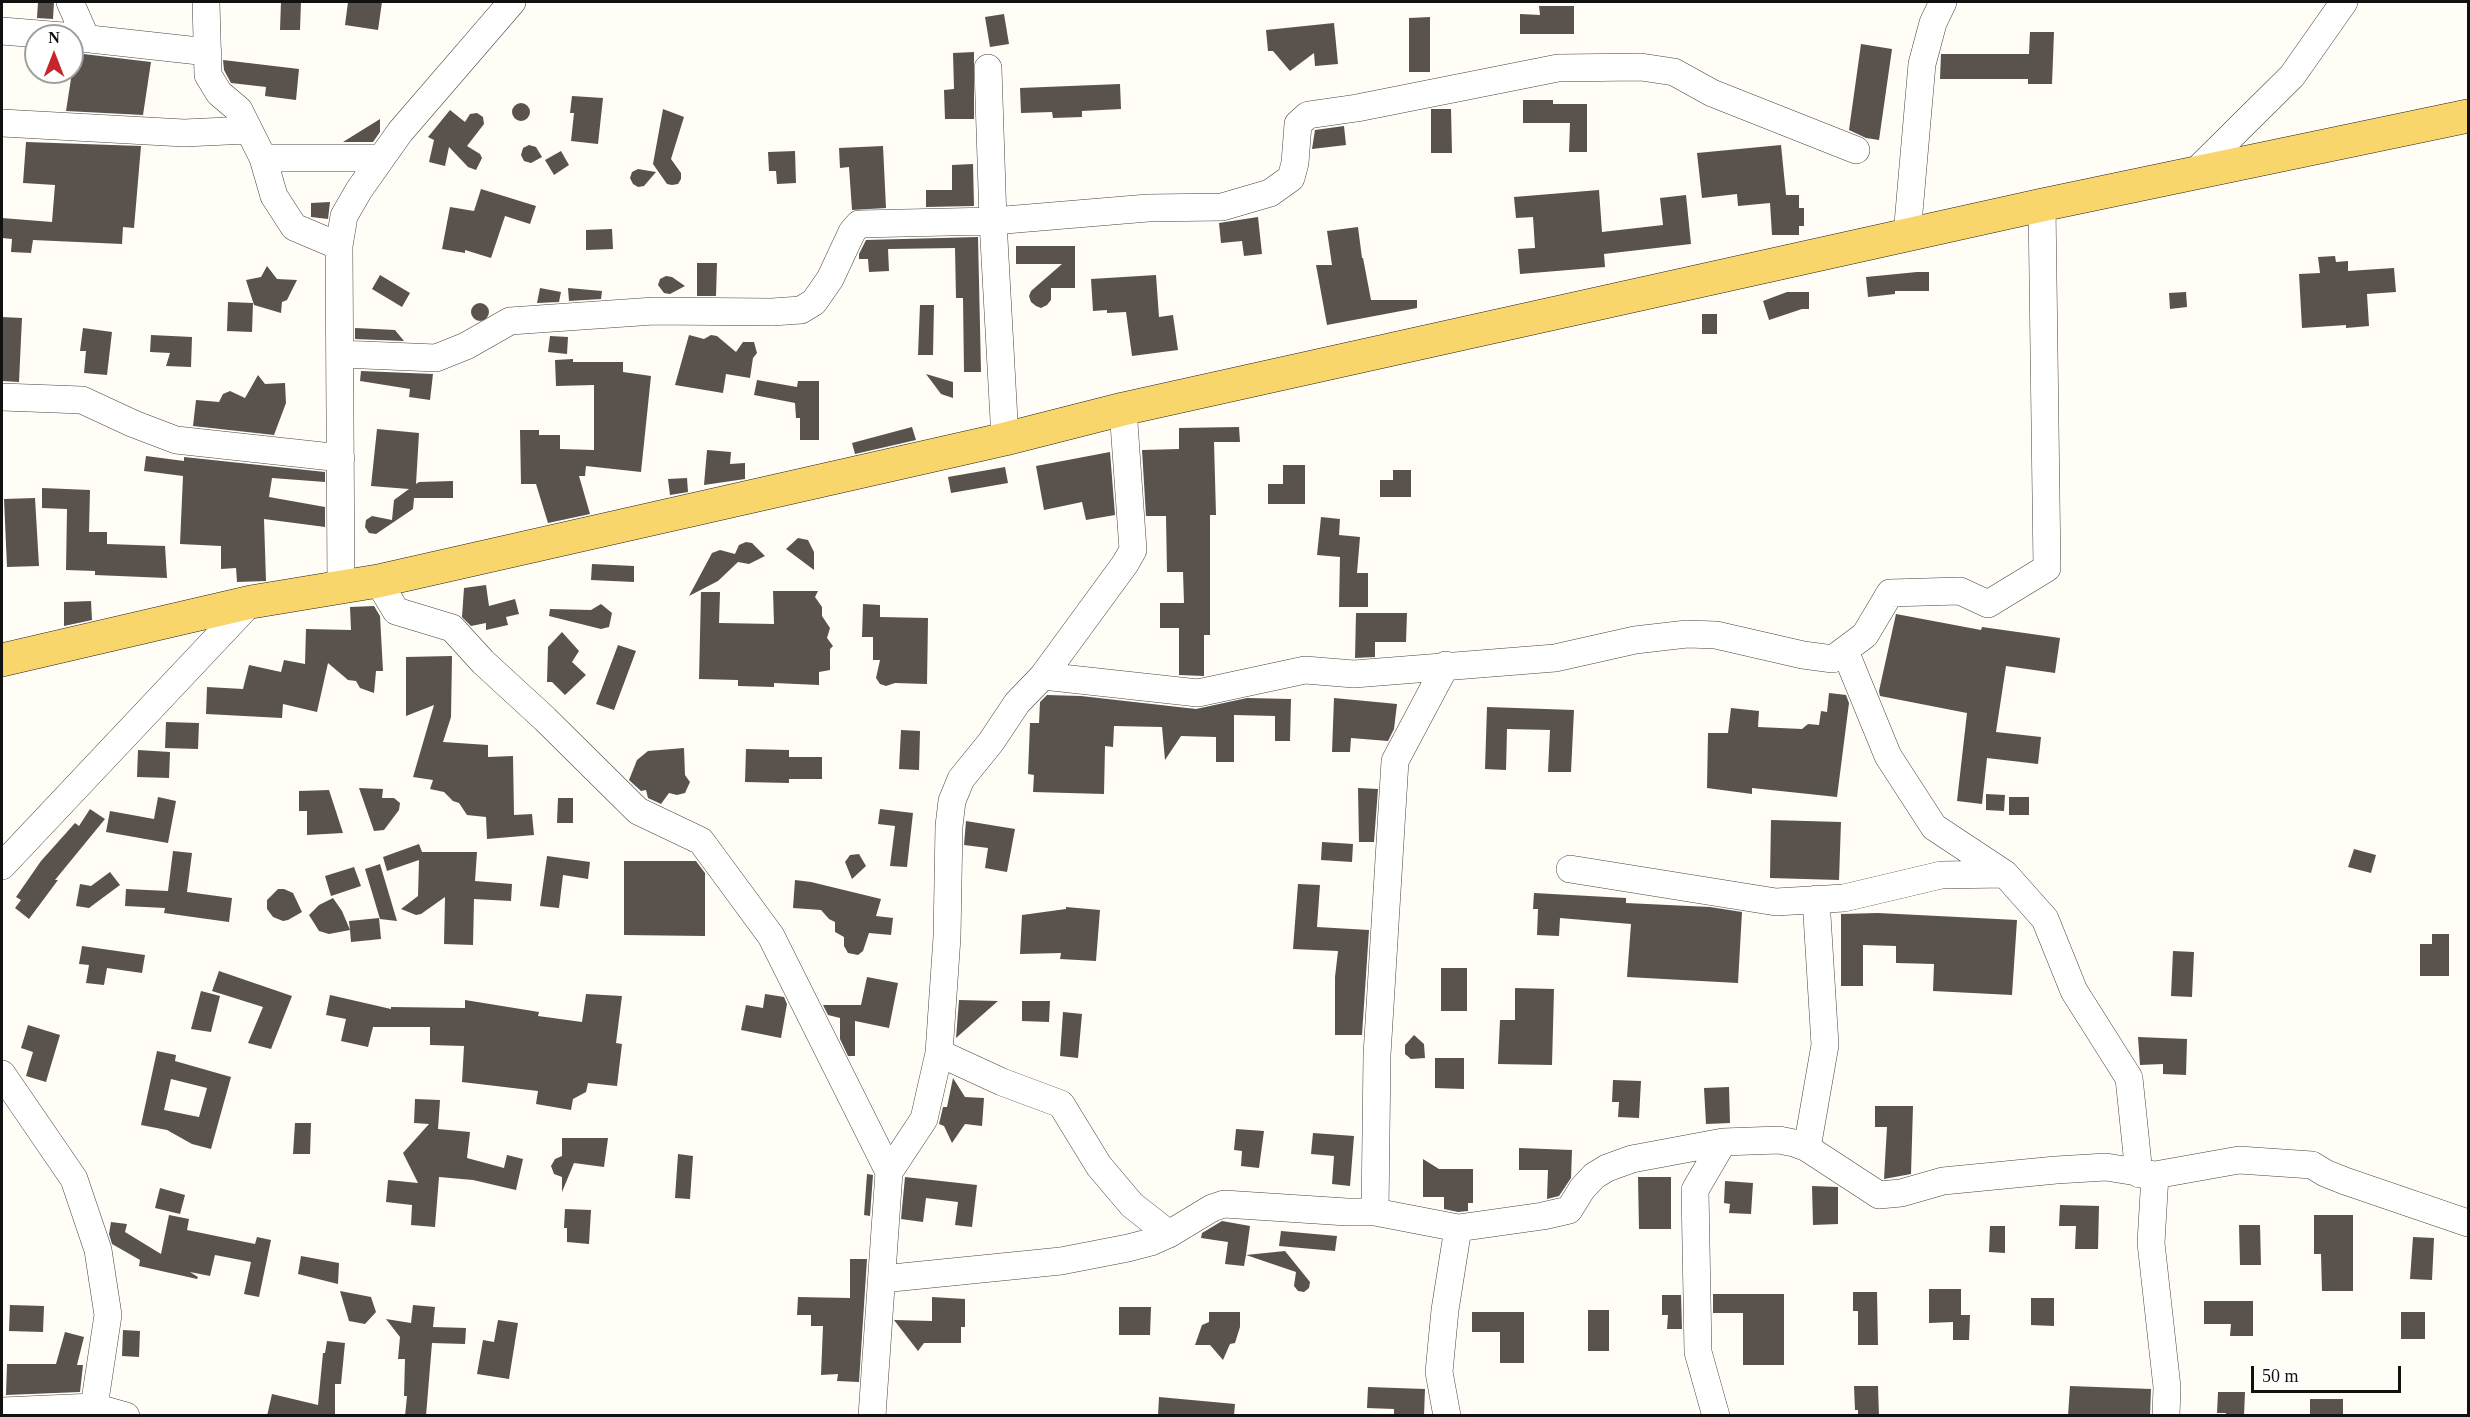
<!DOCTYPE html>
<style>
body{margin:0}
#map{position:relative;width:2470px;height:1417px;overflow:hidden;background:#fffdf5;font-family:"Times New Roman",serif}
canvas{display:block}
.frame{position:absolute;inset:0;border:3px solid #111;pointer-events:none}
.north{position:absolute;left:24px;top:24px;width:60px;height:60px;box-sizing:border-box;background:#fff;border:2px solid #a0a0a0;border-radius:50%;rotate:0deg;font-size:16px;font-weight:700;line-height:24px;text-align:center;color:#111}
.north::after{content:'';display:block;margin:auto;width:21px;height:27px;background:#c4262e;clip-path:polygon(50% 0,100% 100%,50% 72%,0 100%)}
.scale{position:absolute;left:2251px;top:1366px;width:150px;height:27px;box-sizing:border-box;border:3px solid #111;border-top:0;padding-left:8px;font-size:18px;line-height:21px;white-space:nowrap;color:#111;-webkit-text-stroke:4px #fff;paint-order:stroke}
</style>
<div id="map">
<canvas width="2470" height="1417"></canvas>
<div class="frame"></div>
<div class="north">N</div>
<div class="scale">50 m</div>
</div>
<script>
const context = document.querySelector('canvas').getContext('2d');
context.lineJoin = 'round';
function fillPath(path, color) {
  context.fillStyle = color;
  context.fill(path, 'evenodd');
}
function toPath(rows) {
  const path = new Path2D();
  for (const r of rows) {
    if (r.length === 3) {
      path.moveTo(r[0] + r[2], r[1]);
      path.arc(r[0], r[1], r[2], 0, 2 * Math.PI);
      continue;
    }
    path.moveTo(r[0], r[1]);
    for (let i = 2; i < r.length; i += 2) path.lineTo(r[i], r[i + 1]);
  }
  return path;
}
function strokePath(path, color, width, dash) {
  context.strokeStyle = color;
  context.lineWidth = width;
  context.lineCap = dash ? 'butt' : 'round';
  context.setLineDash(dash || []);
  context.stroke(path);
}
fillPath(toPath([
 [38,2,54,2,53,19,37,18],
 [281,2,301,2,300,30,280,30],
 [348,2,382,2,378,30,345,25],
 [1539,6,1574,6,1574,34,1520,34,1520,14,1540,15],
 [1004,14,1009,44,990,47,985,17],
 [1430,17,1430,72,1409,72,1409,18],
 [1334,23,1338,64,1315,66,1314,53,1290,71,1273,51,1268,51,1266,30],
 [2030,32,2054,32,2052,84,2028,84,2028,79,1940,79,1941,54,2029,54],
 [1861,44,1892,49,1879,140,1866,138,1849,130],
 [974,52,974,119,945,119,944,90,954,89,953,53],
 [75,53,151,62,143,115,66,111],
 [223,60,299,69,296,100,265,96,266,87,231,83,224,70],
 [1120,84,1121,109,1082,111,1082,117,1053,118,1052,112,1021,113,1020,88],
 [572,96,603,98,598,144,571,141,574,113,570,113],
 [1523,100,1553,100,1553,104,1587,104,1587,152,1569,152,1570,123,1523,123],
 [521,112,9],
 [663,109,684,117,671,159,681,173,681,179,678,184,672,185,667,184,653,164],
 [1431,109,1451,109,1452,153,1431,153],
 [450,110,465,122,470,114,477,113,483,117,484,124,467,146,480,154,482,158,476,170,468,167,449,147,445,166,429,162,434,140,428,137],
 [380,119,380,132,373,142,343,142],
 [1344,126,1346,145,1312,149,1315,130],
 [26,142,141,146,134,228,123,227,122,244,33,240,31,253,11,252,12,239,2,238,2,218,52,222,55,185,23,183],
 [529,145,536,147,542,157,531,163,524,161,521,155,523,148],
 [1781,145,1786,195,1799,195,1799,208,1804,208,1804,226,1799,226,1799,235,1772,235,1770,203,1738,206,1737,194,1702,198,1697,153],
 [883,146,886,208,852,210,849,167,840,168,839,148],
 [561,151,569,165,554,175,545,160],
 [795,151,796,183,777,184,776,171,769,171,768,152],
 [973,164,974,206,926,207,926,190,952,190,952,165],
 [638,169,656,172,644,186,638,187,633,184,630,178,632,172],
 [481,189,536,206,530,224,505,216,491,258,465,250,465,253,442,249,450,207,474,211],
 [1599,190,1602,232,1663,225,1660,198,1686,195,1691,244,1604,254,1605,267,1520,274,1518,249,1535,248,1533,217,1516,218,1514,197],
 [330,202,328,219,311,217,311,203],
 [1258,217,1262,254,1244,256,1242,241,1221,243,1219,223],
 [1358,227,1362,258,1363,258,1371,300,1417,300,1417,308,1327,325,1316,265,1332,265,1327,231],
 [612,229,613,249,586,250,586,230],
 [978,237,981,372,964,372,963,298,956,298,955,248,888,249,889,271,869,272,868,259,859,259,859,254,866,240],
 [1016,246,1075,246,1075,288,1051,288,1051,300,1047,305,1041,308,1036,306,1031,302,1029,296,1031,291,1062,264,1016,264],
 [2335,256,2336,262,2348,261,2348,271,2394,268,2396,292,2367,294,2369,326,2346,328,2346,325,2302,328,2299,274,2320,273,2318,257],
 [697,263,717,263,716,296,697,296],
 [267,266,277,279,297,280,287,300,282,302,281,313,254,305,246,280,261,277],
 [1917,272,1929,272,1929,291,1895,291,1895,294,1868,297,1866,277],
 [380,275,410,293,402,307,372,289],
 [1156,275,1159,317,1173,315,1178,350,1132,356,1126,312,1107,313,1107,310,1093,311,1091,279],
 [666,276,672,277,685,286,670,294,664,293,658,285,660,279],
 [540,288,561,292,559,302,537,303],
 [568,288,602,291,601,299,569,301],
 [1787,292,1809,292,1809,309,1802,309,1769,320,1763,301],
 [2186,292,2187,307,2170,309,2169,293],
 [228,302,253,303,252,332,227,331],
 [480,312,9],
 [920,305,934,305,933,355,918,355],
 [1702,314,1717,314,1717,334,1702,334],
 [2,317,22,318,19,382,2,381],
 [83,328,112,332,107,375,84,373,86,351,80,351],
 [355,328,395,330,404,341,355,339],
 [151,335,192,337,191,367,166,366,170,353,150,352],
 [689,335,704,339,711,335,717,336,736,352,743,342,754,342,757,353,753,358,750,378,726,374,723,393,675,385],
 [550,336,568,337,567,354,548,352],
 [573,359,573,362,623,362,623,372,651,376,641,472,586,466,585,476,579,476,590,514,548,523,536,484,521,484,520,430,539,430,539,435,560,435,560,449,594,450,594,385,556,386,555,360],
 [361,371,433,374,430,400,409,397,410,389,360,381],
 [926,374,953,382,953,398,941,394],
 [258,375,265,384,285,383,286,403,274,435,193,426,196,400,219,402,223,394,230,391,245,398],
 [757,380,797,387,798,381,819,381,819,440,800,440,800,418,796,418,795,403,754,395],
 [912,427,916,440,855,454,852,443],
 [1239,427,1240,442,1214,442,1216,515,1210,515,1210,635,1204,635,1204,676,1179,675,1179,628,1160,628,1160,603,1184,603,1183,572,1167,572,1166,516,1146,516,1142,450,1179,449,1179,428],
 [377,429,419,433,416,484,419,482,453,481,453,498,414,498,413,509,376,534,369,533,365,527,366,520,372,516,392,520,394,500,409,489,371,486],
 [707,450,731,452,730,464,745,463,745,479,704,485],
 [1110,452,1115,515,1086,520,1082,502,1044,510,1036,466],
 [146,456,184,461,184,457,325,472,325,482,272,478,269,497,325,507,325,527,264,519,266,581,237,582,236,568,221,569,221,546,180,544,183,476,144,471],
 [1283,465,1305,465,1305,504,1268,504,1268,484,1283,484],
 [1005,467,1008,483,951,493,948,477],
 [1393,470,1411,470,1411,497,1380,497,1380,480,1393,480],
 [687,478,688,492,670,495,668,479],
 [42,488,90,490,89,532,107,532,107,544,165,546,167,578,95,575,95,571,66,570,67,509,42,508],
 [35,498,39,566,7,567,4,499],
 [1321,517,1340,519,1339,535,1360,537,1357,573,1368,573,1368,607,1339,607,1340,557,1317,555],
 [798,538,808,540,814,552,814,570,786,549],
 [746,542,752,543,765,556,749,564,738,562,718,581,689,596,712,553,720,550,735,554,739,545],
 [592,564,634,566,634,582,591,580],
 [486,585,489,606,515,599,519,614,506,617,508,625,486,630,486,623,471,626,462,617,464,588],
 [773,591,818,591,815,597,822,607,822,616,830,628,827,638,833,646,830,649,830,670,819,672,819,685,774,683,774,687,738,686,738,680,699,679,701,592,720,592,719,623,774,624],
 [91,601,92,620,64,626,64,602],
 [601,604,612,613,609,627,601,629,549,616,550,609,591,610],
 [863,604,880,605,880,617,928,618,927,684,895,683,886,686,880,684,876,678,880,660,873,660,873,637,862,637],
 [374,606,380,616,383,671,376,671,374,693,360,688,356,681,348,680,328,663,317,712,283,704,282,718,206,714,207,687,243,689,249,665,281,672,284,660,305,664,306,629,351,630,350,607],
 [1356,613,1407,613,1406,642,1375,642,1375,657,1355,658],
 [1896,614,1981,630,1982,627,2060,638,2055,673,2006,666,1996,732,2041,737,2038,764,1987,758,1982,804,1957,801,1967,713,1880,696,1879,691],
 [562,632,579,651,572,662,586,675,565,695,552,682,547,682,548,647],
 [618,645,636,651,614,710,596,704],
 [452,656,451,717,443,742,488,745,488,757,513,756,514,815,532,814,534,835,487,839,486,817,467,815,459,803,453,801,444,792,430,789,433,780,413,777,434,705,406,716,406,657],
 [1829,693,1846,695,1849,703,1837,797,1752,788,1752,794,1707,788,1708,733,1728,733,1731,708,1759,711,1758,727,1802,729,1808,724,1819,725,1821,711,1827,712],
 [1047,695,1081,696,1196,709,1247,698,1291,699,1290,741,1275,741,1275,716,1234,715,1234,762,1216,762,1216,737,1181,736,1165,760,1162,727,1114,726,1113,747,1105,746,1104,794,1033,792,1034,775,1028,774,1030,723,1039,723,1040,702],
 [1334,698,1397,704,1394,729,1388,741,1351,738,1350,752,1332,752],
 [1487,707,1574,710,1571,772,1548,772,1550,730,1507,729,1506,770,1485,769],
 [166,722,199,723,198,749,165,748],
 [901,730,920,731,919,770,899,769],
 [684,748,685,775,690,782,685,793,677,795,669,793,661,804,648,798,646,790,641,791,629,780,637,760,648,751],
 [746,749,789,750,789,757,822,757,822,779,789,779,789,783,745,782],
 [138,750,170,752,169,778,137,777],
 [359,788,383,789,382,798,394,798,400,803,399,810,384,830,374,831],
 [1358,788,1378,789,1374,842,1359,842],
 [329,790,343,833,307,835,307,811,299,811,299,791],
 [1986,794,2005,795,2004,811,1986,810],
 [158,797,176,801,168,843,106,832,110,811,154,819],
 [2009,797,2029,797,2029,815,2009,815],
 [558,798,573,798,573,823,557,823],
 [90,809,105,819,55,880,58,880,29,919,15,908,21,900,16,897,41,861,75,823,79,826],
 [880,809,913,813,907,867,890,866,895,826,878,824],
 [1771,820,1841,822,1839,880,1770,878],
 [966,821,1015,829,1007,872,985,868,988,848,964,845],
 [1322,842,1353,844,1352,862,1321,860],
 [419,844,422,852,477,852,475,881,512,884,511,901,474,899,473,945,444,944,445,897,421,914,416,915,401,909,418,896,419,860,387,871,383,857],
 [2354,849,2376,855,2371,873,2348,867],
 [173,851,192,853,187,892,232,898,229,922,164,913,165,908,125,906,126,889,168,891],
 [859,854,866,866,852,879,845,862,850,855],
 [547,856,590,862,588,879,563,875,559,908,540,906],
 [624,861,696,861,705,873,705,936,624,935],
 [380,864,397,921,380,919,365,869],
 [354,867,361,886,331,896,325,876],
 [110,872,120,885,89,908,76,906,80,884,91,886],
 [795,880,811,882,881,899,876,916,893,918,891,935,869,933,863,951,858,955,848,953,844,946,844,937,835,932,835,922,829,919,821,910,793,908],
 [1298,884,1320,885,1317,927,1369,930,1362,1035,1335,1035,1335,977,1338,951,1293,949],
 [278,889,284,889,293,893,302,912,288,920,283,921,273,917,267,909,267,900],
 [1534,893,1626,898,1626,903,1710,907,1742,912,1738,983,1627,977,1631,924,1560,918,1559,936,1537,935,1538,909,1533,909],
 [333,898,342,911,350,930,349,921,379,918,381,939,351,942,350,930,329,934,319,931,309,915,319,905],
 [1066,907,1100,910,1096,961,1060,959,1061,953,1020,954,1022,915,1066,909],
 [1878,913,2017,920,2012,995,1933,991,1934,964,1896,963,1896,946,1863,945,1863,986,1841,986,1841,914],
 [2432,934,2449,934,2449,976,2420,976,2420,944,2432,944],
 [82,946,145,955,142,973,107,968,104,985,86,983,89,965,79,964],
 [2173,951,2194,952,2192,997,2171,996],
 [1441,968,1467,968,1467,1011,1441,1011],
 [219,971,292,996,271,1049,248,1043,263,1007,212,991],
 [867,977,898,983,889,1028,855,1021,855,1056,848,1056,840,1039,840,1018,828,1015,823,1005,861,1005],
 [1515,988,1554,989,1552,1065,1498,1064,1500,1020,1515,1020],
 [201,991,220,996,211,1032,191,1029],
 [586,994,622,996,616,1043,622,1044,617,1086,588,1083,586,1092,573,1099,571,1110,536,1104,538,1091,462,1082,464,1046,430,1045,430,1027,373,1027,368,1047,341,1041,346,1019,326,1015,330,995,391,1009,391,1007,465,1008,465,1000,539,1012,538,1016,582,1022],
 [765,994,784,997,787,1004,781,1038,741,1030,746,1005,763,1008],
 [959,1000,998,1001,956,1038],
 [1022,1001,1050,1001,1049,1022,1022,1021],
 [1063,1012,1082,1014,1078,1058,1060,1056],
 [28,1025,60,1035,46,1082,26,1076,33,1052,21,1048],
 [1414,1035,1424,1044,1425,1058,1411,1059,1405,1054,1405,1045],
 [2138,1037,2187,1039,2186,1075,2163,1074,2163,1064,2140,1065],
 [157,1051,176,1055,175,1061,231,1077,211,1149,192,1144,167,1130,141,1125],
 [171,1079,207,1088,199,1117,164,1110],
 [1435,1058,1464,1058,1464,1089,1435,1088],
 [953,1078,965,1097,984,1098,982,1126,965,1124,952,1143,944,1126,939,1124,943,1107,947,1107],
 [1613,1080,1641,1081,1639,1118,1618,1117,1619,1102,1612,1102],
 [1729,1087,1730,1123,1706,1124,1704,1088],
 [415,1099,440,1100,438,1129,470,1132,467,1158,504,1168,507,1155,523,1159,516,1190,473,1180,439,1177,435,1227,411,1225,412,1205,386,1202,388,1180,418,1183,403,1153,429,1124,414,1123],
 [1875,1106,1913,1106,1911,1174,1884,1179,1887,1127,1875,1127],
 [295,1123,311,1123,310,1154,293,1154],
 [1236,1129,1264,1131,1259,1168,1241,1166,1242,1151,1234,1150],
 [1313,1133,1354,1136,1350,1186,1332,1184,1334,1156,1311,1154],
 [562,1138,608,1138,604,1167,574,1163,562,1192,562,1177,554,1174,551,1166,555,1159,562,1156],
 [1519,1148,1572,1150,1571,1178,1559,1196,1547,1199,1548,1170,1519,1170],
 [678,1154,693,1156,690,1199,675,1198],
 [1423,1159,1439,1169,1473,1169,1473,1203,1468,1203,1468,1211,1458,1212,1444,1209,1444,1197,1423,1197],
 [867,1174,873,1175,870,1216,864,1215],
 [905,1177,977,1185,972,1227,955,1225,958,1202,926,1198,923,1222,901,1219],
 [1638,1177,1671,1177,1671,1229,1639,1229],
 [1725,1181,1753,1183,1751,1214,1729,1213,1730,1204,1724,1203],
 [1812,1186,1838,1187,1838,1224,1813,1225],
 [160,1188,185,1195,180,1214,155,1208],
 [2060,1205,2099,1206,2098,1249,2075,1249,2076,1226,2059,1226],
 [565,1209,591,1210,589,1244,567,1242,567,1228,564,1228],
 [169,1215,189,1219,187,1230,255,1244,257,1237,271,1240,259,1297,244,1294,251,1262,215,1255,210,1276,190,1272,198,1277,197,1279,139,1266,140,1260,112,1244,109,1234,111,1222,127,1224,125,1232,161,1254],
 [2314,1215,2353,1215,2353,1291,2322,1291,2321,1254,2314,1254],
 [1222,1221,1250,1226,1246,1255,1285,1251,1310,1282,1309,1288,1304,1292,1298,1291,1294,1286,1296,1272,1246,1255,1244,1266,1225,1264,1228,1242,1201,1238,1202,1233],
 [2239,1225,2260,1225,2261,1265,2240,1265],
 [1990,1226,2005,1226,2005,1253,1989,1252],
 [1281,1231,1337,1236,1335,1251,1279,1246],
 [2413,1237,2434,1238,2432,1280,2410,1279],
 [301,1256,339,1263,338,1284,298,1274],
 [850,1259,867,1259,859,1382,837,1381,838,1374,821,1375,823,1326,811,1326,811,1315,797,1315,798,1297,850,1298],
 [1929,1289,1961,1289,1961,1315,1970,1315,1969,1340,1953,1340,1953,1322,1929,1323],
 [340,1291,371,1297,376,1312,365,1324,349,1321],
 [1853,1292,1877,1292,1878,1345,1858,1345,1858,1311,1853,1311],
 [1713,1294,1784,1294,1784,1365,1743,1365,1743,1313,1713,1313],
 [1662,1295,1681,1295,1682,1329,1667,1329,1668,1315,1662,1315],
 [932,1297,965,1299,965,1327,961,1327,961,1343,924,1343,918,1351,894,1320,932,1321],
 [2031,1298,2054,1298,2054,1326,2031,1325],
 [2204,1301,2253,1301,2253,1336,2230,1336,2231,1324,2204,1324],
 [10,1305,44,1306,43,1332,9,1331],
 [413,1305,435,1307,433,1327,466,1328,465,1344,432,1343,426,1416,405,1416,407,1396,404,1396,405,1359,398,1359,400,1337,386,1319,411,1323],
 [1119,1307,1151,1307,1150,1335,1119,1335],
 [1588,1310,1609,1310,1609,1351,1588,1351],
 [1209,1312,1240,1312,1240,1327,1235,1343,1230,1344,1223,1360,1210,1345,1195,1345,1202,1325,1209,1322],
 [1472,1312,1524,1312,1524,1363,1500,1363,1500,1332,1472,1332],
 [2401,1312,2425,1312,2425,1339,2401,1339],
 [498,1320,518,1323,509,1379,477,1374,483,1340,494,1342],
 [123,1330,140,1331,139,1357,122,1356],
 [65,1332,84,1337,77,1365,83,1365,80,1392,6,1395,7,1364,56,1364],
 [327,1341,345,1343,341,1384,335,1384,335,1416,267,1416,272,1394,318,1405,323,1353,325,1353],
 [1854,1386,1878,1386,1879,1416,1858,1416,1858,1410,1855,1410],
 [2070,1386,2151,1389,2150,1416,2068,1416],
 [1368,1387,1425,1389,1424,1416,1394,1416,1394,1409,1367,1408],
 [2218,1392,2245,1392,2244,1416,2226,1416,2226,1413,2217,1413],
 [1159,1397,1235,1404,1234,1416,1158,1416],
 [2310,1399,2343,1399,2343,1416,2310,1416]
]), '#5a524d');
const minor = toPath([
 [70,2,86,38],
 [206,2,208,75,219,93,239,110,263,158,274,196,294,227,339,246],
 [2,31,63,36],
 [72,37,208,52],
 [988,68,993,221,1005,439],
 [2,123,184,133,249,130],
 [263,158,381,158],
 [2195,172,2292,76,2344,2],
 [1907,235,1922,64,1933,23,1943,2],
 [340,354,436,358,466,346,510,321,654,311,772,312,801,310,814,302,830,279,852,232,859,224,993,221,1148,208,1222,207,1270,193,1291,178,1295,163,1298,124,1308,115,1357,108,1558,68,1641,67,1674,72,1712,93,1856,150],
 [2,397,82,400,134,424,176,440,341,458],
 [378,581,396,611,452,628,483,662,545,719,638,811,701,841,771,936,889,1172],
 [341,589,339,246,344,216,359,190,400,132,512,2],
 [1845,651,1888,756,1934,827,2005,874,2045,919,2074,991,2129,1078,2139,1174],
 [1043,676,1198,693,1305,670,1354,674,1555,658,1635,640,1687,634,1716,635,1803,655,1833,659,1865,635,1890,593,1960,591,1988,604,2047,568,2042,205],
 [2,866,251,602],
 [1570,869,1776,902,1844,898,1941,875,2005,874],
 [939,1053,1002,1082,1061,1104,1099,1166,1132,1205,1169,1234],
 [2,1074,74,1179,98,1250,108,1315,94,1407],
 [1807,1148,1825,1045,1816,899],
 [2155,1175,2151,1243,2167,1387,2166,1416],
 [1375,1212,1377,1055,1395,761,1446,665],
 [882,1279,1061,1261,1128,1248,1151,1242,1169,1234,1212,1208,1224,1204,1347,1212,1375,1212,1458,1228,1543,1216,1569,1210,1582,1189,1594,1176,1607,1168,1632,1159,1723,1142,1779,1140,1794,1143,1807,1148,1879,1195,1901,1193,1943,1181,2056,1170,2106,1167,2155,1175,2239,1160,2312,1165,2325,1173,2345,1181,2468,1223],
 [2,1411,94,1407,126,1416],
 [872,1416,889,1172,924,1119,939,1053,947,937,949,826,952,801,961,779,991,742,1017,703,1043,676,1125,564,1133,550,1123,409],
 [1447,1416,1439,1372,1445,1310,1458,1228],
 [1716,1416,1698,1352,1695,1190,1723,1142]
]);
const major = toPath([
 [2,660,251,602,378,581,1005,439,1123,409,2042,205,2468,116]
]);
strokePath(minor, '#444', 28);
strokePath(major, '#222', 34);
strokePath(minor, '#fff', 27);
strokePath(major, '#f9d66b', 33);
</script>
